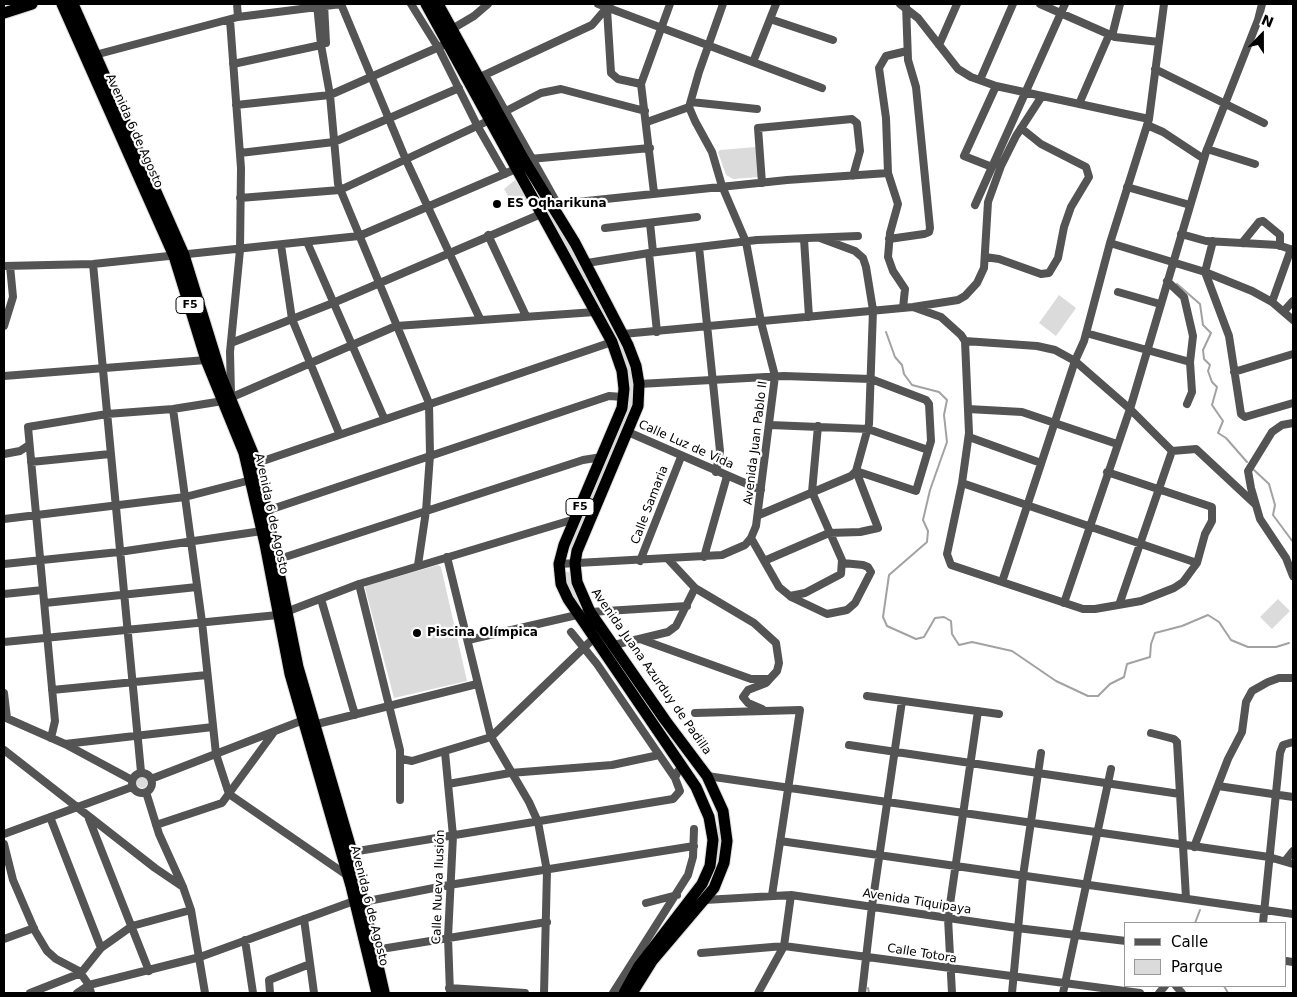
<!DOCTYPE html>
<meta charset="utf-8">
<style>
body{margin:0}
#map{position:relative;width:1297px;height:997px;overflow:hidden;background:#fff;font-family:"DejaVu Sans",sans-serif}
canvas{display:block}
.frame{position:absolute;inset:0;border:5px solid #000;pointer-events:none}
.legend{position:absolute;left:1124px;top:922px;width:162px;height:65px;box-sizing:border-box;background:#fff;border:1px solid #999;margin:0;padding:6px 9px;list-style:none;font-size:15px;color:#000}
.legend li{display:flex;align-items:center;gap:10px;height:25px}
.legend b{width:25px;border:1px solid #999}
.north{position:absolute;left:1237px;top:10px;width:50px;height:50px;-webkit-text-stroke:4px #fff;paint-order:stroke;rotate:22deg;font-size:14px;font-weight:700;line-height:20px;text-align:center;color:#000}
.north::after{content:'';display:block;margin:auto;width:18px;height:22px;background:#000;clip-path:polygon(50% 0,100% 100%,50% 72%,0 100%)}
</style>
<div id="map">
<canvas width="1297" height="997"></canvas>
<div class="frame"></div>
<ul class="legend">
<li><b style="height:6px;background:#545454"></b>Calle</li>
<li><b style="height:14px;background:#dbdbdb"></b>Parque</li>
</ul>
<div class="north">N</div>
</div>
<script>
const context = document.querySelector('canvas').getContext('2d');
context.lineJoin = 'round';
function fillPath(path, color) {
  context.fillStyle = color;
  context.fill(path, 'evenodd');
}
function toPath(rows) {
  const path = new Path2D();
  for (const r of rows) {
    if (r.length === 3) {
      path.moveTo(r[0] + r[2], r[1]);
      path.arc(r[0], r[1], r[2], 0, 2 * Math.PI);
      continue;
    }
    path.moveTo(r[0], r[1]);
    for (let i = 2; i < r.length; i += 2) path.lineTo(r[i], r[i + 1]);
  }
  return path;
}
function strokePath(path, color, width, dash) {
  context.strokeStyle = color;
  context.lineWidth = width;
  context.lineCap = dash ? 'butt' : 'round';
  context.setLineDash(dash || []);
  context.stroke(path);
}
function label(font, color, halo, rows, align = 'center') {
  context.font = font + ' "DejaVu Sans",sans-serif';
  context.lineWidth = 4.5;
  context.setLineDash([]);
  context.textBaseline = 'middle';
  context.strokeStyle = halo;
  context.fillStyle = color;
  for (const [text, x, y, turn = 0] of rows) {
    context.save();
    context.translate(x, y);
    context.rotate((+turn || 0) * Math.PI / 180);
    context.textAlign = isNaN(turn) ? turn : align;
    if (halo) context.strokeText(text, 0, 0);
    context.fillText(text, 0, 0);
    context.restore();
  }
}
fillPath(toPath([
 [756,147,759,177,733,179,726,175,718,152,720,150],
 [515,180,528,200,512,203,504,189],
 [544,199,570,242,624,346,633,374,634,405,572,551,569,547,593,488,627,377,539,202],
 [1059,295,1076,308,1056,336,1039,323],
 [438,565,441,567,467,681,394,698,365,588,366,586],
 [565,571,571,573,581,607,569,594,563,573],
 [1278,599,1290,611,1272,629,1260,617],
 [142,782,6],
 [714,804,722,822,721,862,704,896,698,896,718,825]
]), '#dbdbdb');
strokePath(toPath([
 [1177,284,1200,304,1203,325,1211,333,1203,350,1204,359,1210,365,1208,371,1212,382,1217,387,1212,405,1223,421,1218,433,1226,438,1247,462],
 [886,332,895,357,902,365,904,374,912,385,939,392,947,400,944,415,947,442,930,490,923,520,928,531,927,542,889,575,883,617,887,626,916,639,924,637,935,618,944,617,951,621,952,634,959,645,972,642,1012,651,1056,681,1088,696,1098,696,1110,684,1124,677,1127,664,1150,657,1151,644,1155,633,1182,626,1208,615,1219,622,1231,640,1248,647,1276,647,1289,643],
 [1254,470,1269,484,1275,505,1273,515,1293,542],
 [1195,923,1200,910],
 [1224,986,1228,993],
 [868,988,869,993]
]), '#a2a2a2', 2);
const highway = toPath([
 [62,4,174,256,206,360,244,453,265,544,290,674,351,886,377,993],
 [73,4,184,255,222,378,257,463,298,667,352,852,384,992],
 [426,4,612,342,622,371,624,389,622,408,564,545,559,564,561,584,568,599,696,787,709,817,713,840,710,866,702,884,639,966,624,993],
 [438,4,524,160,575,243,628,345,636,366,639,384,638,406,577,551,575,563,577,582,590,612,665,720,707,776,723,811,727,841,724,863,714,888,652,961,632,993],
 [4,13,32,4]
]);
strokePath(highway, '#dbdbdb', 13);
strokePath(toPath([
 [237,4,238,17],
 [317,4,321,45,330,95,338,184,429,403,430,455,426,511,418,565],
 [324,4,326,43],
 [341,4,406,160,480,319],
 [411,4,439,49,478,127,505,174],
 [598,4,822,88],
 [900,4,918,18,958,69,971,77,996,86,1149,119],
 [1040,4,1115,37,1159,42],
 [607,9,611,73,618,79,641,84],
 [770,19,833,40],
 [230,20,241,168,240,250,230,352,231,394],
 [452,29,474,16,488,4],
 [1112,36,1120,4],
 [939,45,957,4],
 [91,56,238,17,341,4],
 [753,62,776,4],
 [233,64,321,45],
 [1155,69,1264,123],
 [485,75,557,203],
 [478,78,592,25,610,4],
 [980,80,1013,4],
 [691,102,757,109],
 [1079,104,1109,35],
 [236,105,330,95,448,43],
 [506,111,541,93,561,89,645,111],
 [647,122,689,107,699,72,723,4],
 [1147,125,1163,132,1204,159],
 [1207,149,1255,164],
 [240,153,334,142,459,88],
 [530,159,650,148],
 [992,167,964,156,996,86],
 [762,183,758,128,852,119,857,123,860,151,853,176],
 [1127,187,1190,205],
 [654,193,641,84,670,4],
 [240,198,340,190,490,120],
 [551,199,558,204,787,180,888,173],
 [975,205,1065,4],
 [650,223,653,252],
 [605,228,697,217],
 [1181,234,1206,241,1278,245,1293,250],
 [488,235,526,316],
 [804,239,809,317],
 [889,239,924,234,929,232,930,228,916,87,908,60,906,5],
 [1213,241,1205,272,1229,336,1241,414,1245,417,1293,403],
 [307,242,384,418],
 [1110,243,1205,272,1252,291,1272,302,1293,320],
 [1242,243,1259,222,1263,221,1280,235,1280,246],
 [281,245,292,319,339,433],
 [699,247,720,451,716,472],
 [649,253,657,332],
 [985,257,999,259,1041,274,1049,273,1058,258,1064,227,1071,207,1089,177,1086,167,1041,144,1021,128],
 [587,263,649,253,757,240,858,236],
 [93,264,141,772],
 [4,266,93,264,359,236,516,169],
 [1167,281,1184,297,1193,336,1190,362,1192,392,1187,404],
 [1118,292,1160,304],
 [1272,302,1291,249],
 [913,307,941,317,961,335,965,341,969,433,962,483,947,554,951,565,1083,609,1095,609,1141,601,1174,588,1183,582,1197,563,1205,534,1212,521,1212,507,1107,472],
 [903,308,905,289,893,271,888,257,890,233,898,204,888,173,886,118,879,68,886,56,907,51],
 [1284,311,1293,301],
 [4,326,13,297,10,266],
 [1086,333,1190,362],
 [623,334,913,307,958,300,965,296,977,283,984,268,988,202,1001,166,1016,136,1042,96],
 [965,341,1037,346,1055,350,1075,361,1130,409,1172,451,1196,449,1255,504],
 [231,343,333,303,541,214],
 [1234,372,1293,354],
 [4,376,206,360],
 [639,384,784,376,871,379,926,400,929,404,931,441,916,491,856,471],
 [173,409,202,622,216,754,229,794,348,876],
 [968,409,1022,412,1117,444],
 [1293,423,1282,425,1272,432,1248,471,1251,488,1260,519,1286,558,1293,576],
 [770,425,868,429,928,450],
 [628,432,761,490],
 [969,437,1041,463],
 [4,454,20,451,29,445],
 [31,462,110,454],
 [254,464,612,342],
 [962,483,1197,563],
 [263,512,609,396,623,397],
 [759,515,851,476,856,471,869,424,873,310,866,267,863,258,855,251,820,238],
 [4,519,185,497,251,480],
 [751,538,779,587,790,596,805,593,841,574,842,560,812,492,818,426],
 [447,557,491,737,529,802,538,822,547,871,544,993],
 [704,557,727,476],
 [668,559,695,588,754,623,776,643,779,663,777,671,766,683,748,690,743,697,748,703,762,709],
 [273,561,583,460,602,457],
 [640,561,681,457],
 [764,561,829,533,860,532,878,528,856,471],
 [4,564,119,552,262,531],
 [559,564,722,555,745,545,751,538,756,526,775,376,761,322,746,242,722,186,712,152,695,121,689,107],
 [1002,582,1075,361,1084,341,1110,243,1149,119,1164,4],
 [359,584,400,750,400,800],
 [4,594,43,590],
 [791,597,827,614,847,610,855,603,871,572,868,567,863,565,843,563],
 [321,599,355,715],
 [45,603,197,587],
 [1064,603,1130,409,1206,152,1258,20,1262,4],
 [1119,605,1172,451],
 [571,632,597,664,675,778],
 [640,639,751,679,769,679],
 [468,640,590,612,687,606],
 [4,642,278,615,359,584,575,519],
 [614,645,668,632,676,626,695,588],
 [52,690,207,675],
 [4,693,7,718],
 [867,696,999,714],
 [695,713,800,710,772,895],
 [4,717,65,744,132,780],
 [313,725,477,684],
 [1151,733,1174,739,1177,742,1186,898],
 [51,738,55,721,28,427,107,414,173,409,223,401,396,326,595,312],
 [65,744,213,727],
 [849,745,1180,794],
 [4,750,155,868,183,887],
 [445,752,453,836,448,937,450,993],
 [402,759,412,761,491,737,595,637],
 [142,783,10],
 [707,776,1269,857,1293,864],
 [151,779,306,719],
 [448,784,510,773,612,765,659,755],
 [1218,786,1293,797],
 [146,792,159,834,183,887,191,910,205,993],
 [89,819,149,971],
 [156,825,222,803,274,732],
 [4,834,132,787],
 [780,841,1293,914],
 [4,844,13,880,35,931,47,951,56,959,79,971,89,985,91,993],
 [1194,847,1228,759,1242,732,1246,702,1252,691,1268,682,1279,678,1293,678],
 [352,852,673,799,680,791,675,778,678,771,683,767],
 [1285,861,1293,851],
 [705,900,791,895,1017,928,1126,941],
 [646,903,677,895],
 [304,919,314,993],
 [1263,923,1280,753,1283,745,1293,742],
 [4,939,34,928],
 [245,940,253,993],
 [101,948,132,926,191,910],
 [375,950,547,922],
 [701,953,784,946,1140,993],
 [1286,961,1293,962],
 [1176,986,1182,993],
 [449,988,525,993],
 [30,993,81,973,101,948,50,817],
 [77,993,89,985,200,957,354,901,363,902,449,885,694,846],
 [270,993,269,980,310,964],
 [613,993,688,875,693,857,694,829],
 [758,993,784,946,791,895],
 [862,993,872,906,902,701],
 [952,993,948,918,978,711],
 [1012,993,1023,876,1041,753],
 [1063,993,1111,769],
 [1159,993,1165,986]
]), '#545454', 8);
strokePath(highway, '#000', 11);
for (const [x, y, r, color] of [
 [497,204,5,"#000"],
 [417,633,5,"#000"]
]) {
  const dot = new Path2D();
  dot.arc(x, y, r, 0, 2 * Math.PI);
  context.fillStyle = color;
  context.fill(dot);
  strokePath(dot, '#fff', 2);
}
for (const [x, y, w] of [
 [190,305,28],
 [580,507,28]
]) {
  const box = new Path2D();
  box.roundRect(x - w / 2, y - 8.5, w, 17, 4);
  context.fillStyle = '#fff';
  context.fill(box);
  strokePath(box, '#000', 1);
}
label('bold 11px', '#000', null, [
 ["F5",190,305],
 ["F5",580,507]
]);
label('12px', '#000', '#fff', [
 ["Avenida 6 de Agosto",134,131,66],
 ["Avenida Juan Pablo II",756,443,-83],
 ["Calle Luz de Vida",686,445,24],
 ["Calle Samaria",650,505,-69],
 ["Avenida 6 de Agosto",271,514,78],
 ["Avenida Juana Azurduy de Padilla",651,672,55],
 ["Calle Nueva Ilusión",439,887,-88],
 ["Avenida Tiquipaya",917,902,9],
 ["Avenida 6 de Agosto",369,906,76],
 ["Calle Totora",922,954,9]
]);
label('bold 12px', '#000', '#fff', [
 ["ES Oqharikuna",507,204],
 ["Piscina Olímpica",427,633]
], 'left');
</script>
